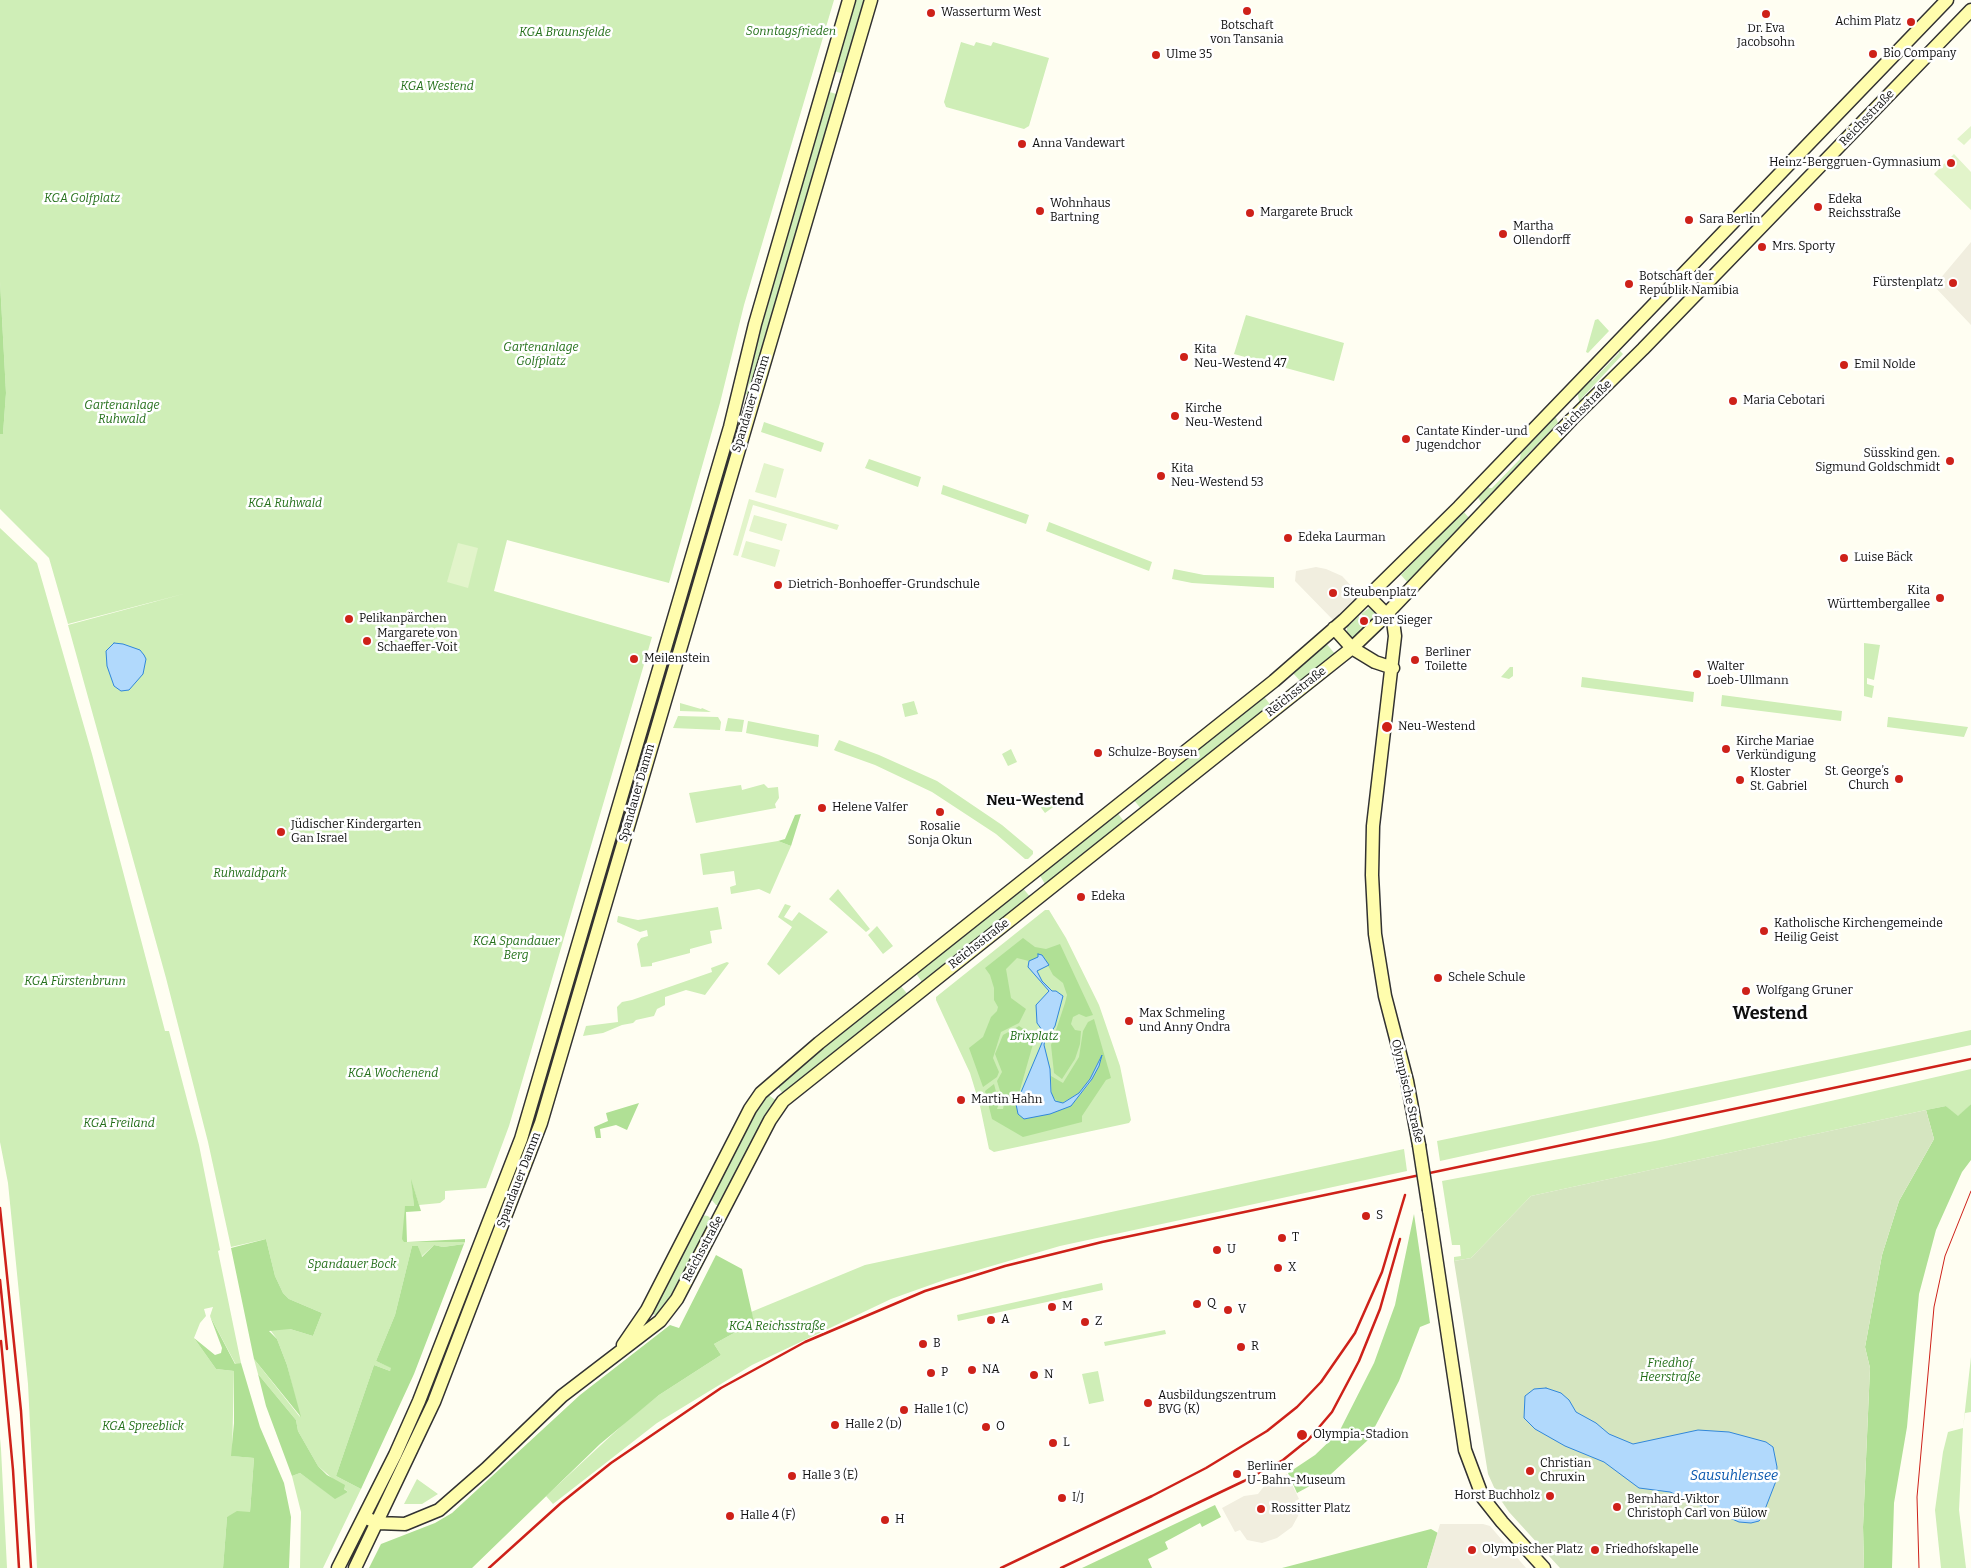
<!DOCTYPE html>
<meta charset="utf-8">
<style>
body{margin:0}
canvas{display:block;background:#fffef2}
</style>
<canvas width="1971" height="1568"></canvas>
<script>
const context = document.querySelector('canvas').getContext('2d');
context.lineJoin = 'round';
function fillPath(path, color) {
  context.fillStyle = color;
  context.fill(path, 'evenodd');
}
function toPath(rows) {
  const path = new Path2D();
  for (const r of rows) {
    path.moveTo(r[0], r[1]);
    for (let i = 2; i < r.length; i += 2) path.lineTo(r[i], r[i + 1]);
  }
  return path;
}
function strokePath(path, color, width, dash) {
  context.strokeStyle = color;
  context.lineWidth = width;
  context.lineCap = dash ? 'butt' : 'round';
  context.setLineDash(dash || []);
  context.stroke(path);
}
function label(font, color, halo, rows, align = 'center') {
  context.font = font + ' Bitter,serif';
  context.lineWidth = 5;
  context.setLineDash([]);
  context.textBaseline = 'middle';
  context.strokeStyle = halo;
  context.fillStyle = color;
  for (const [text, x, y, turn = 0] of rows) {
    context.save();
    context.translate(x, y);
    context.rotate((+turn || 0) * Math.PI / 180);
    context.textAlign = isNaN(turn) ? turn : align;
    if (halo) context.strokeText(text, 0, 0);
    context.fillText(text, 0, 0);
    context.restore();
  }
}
fillPath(toPath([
 [0,0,834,0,744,305,720,403,669,583,507,540,494,591,652,637,509,1126,486,1188,445,1191,445,1199,440,1203,419,1205,412,1183,414,1206,405,1207,404,1242,465,1242,464,1244,443,1247,434,1245,421,1257,418,1246,412,1246,395,1315,376,1361,392,1368,390,1371,374,1365,336,1476,361,1489,323,1568,300,1568,301,1512,292,1476,300,1473,335,1498,348,1492,318,1466,298,1431,296,1420,258,1374,254,1359,300,1417,287,1365,277,1339,268,1327,290,1329,313,1336,322,1313,289,1299,283,1293,275,1276,266,1239,231,1247,208,1142,166,978,68,625,187,593,68,624,49,558,0,509,0,434,3,434,6,393,0,281],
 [854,0,867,0,845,74,833,71],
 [961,42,974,46,976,42,991,46,993,42,1049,58,1029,126,1024,129,946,107,944,102],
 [827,91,839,95,750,396,746,394,754,359,754,341],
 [1246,315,1344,343,1334,381,1234,354],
 [1598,319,1609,331,1588,353,1586,352,1595,320],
 [1619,350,1623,354,1582,398,1580,407,1577,389,1591,373,1592,381,1619,353],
 [1555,415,1558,423,1526,456,1513,475,1484,504,1482,504,1477,496,1488,485,1489,488,1492,488,1520,459,1521,451],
 [764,422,824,443,821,452,761,432],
 [730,442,736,443,696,579,690,578],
 [869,459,921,477,918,487,865,468],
 [943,485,1029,515,1026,524,941,494],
 [1463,511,1470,519,1408,583,1401,575],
 [1049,522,1152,562,1149,571,1046,531],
 [0,528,37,563,92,754,165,1031,169,1031,199,1145,220,1250,218,1251,241,1363,236,1365,210,1316,213,1307,204,1309,206,1316,200,1323,194,1338,216,1369,234,1371,232,1456,254,1458,250,1512,227,1517,223,1568,37,1568,28,1384,8,1183,0,1142],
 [1174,569,1204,575,1274,577,1274,588,1192,583,1172,579],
 [684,600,689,601,657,710,652,709],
 [1369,608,1377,614,1370,624,1370,620,1361,614],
 [1359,616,1359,620,1368,626,1351,638,1347,632,1347,627],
 [1325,642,1336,655,1302,683,1291,671],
 [1864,643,1880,645,1874,680,1867,678,1867,684,1874,686,1872,698,1864,696],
 [1462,661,1466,661,1465,670,1462,672,1453,671],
 [1510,667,1513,667,1513,676,1509,679,1501,677],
 [1582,677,1694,692,1693,702,1581,687],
 [1262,694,1272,707,1143,811,1132,798],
 [1722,695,1842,711,1841,721,1721,706],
 [914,701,918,714,905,717,902,704],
 [680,703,701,709,702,708,711,712,680,711],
 [678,716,718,717,721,722,720,730,673,728],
 [1888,717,1889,717,1968,727,1964,737,1887,727],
 [728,718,744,720,742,732,725,731],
 [748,721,819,735,818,747,746,733],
 [839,740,879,755,937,781,1002,825,1033,851,1033,854,1028,859,1025,859,996,834,932,792,875,765,836,751,834,750],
 [643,741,647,742,617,847,612,846],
 [1011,749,1017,762,1008,766,1002,754],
 [764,784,768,788,778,787,779,798,775,804,776,808,696,823,689,793,741,785,742,790],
 [1049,797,1056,805,1045,813,1039,805],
 [1116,811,1126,824,1045,884,1039,874],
 [778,841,791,846,770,894,759,889,731,894,730,887,736,885,734,871,703,875,700,854],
 [611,852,615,853,588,944,584,943],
 [1021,886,1032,899,924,985,915,972],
 [838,889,870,929,866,932,829,899],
 [785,904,791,906,784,917,792,921,799,912,828,932,779,975,767,964,792,927,778,917],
 [718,907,722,929,710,931,712,943,690,949,690,953,652,963,652,966,641,967,637,944,641,938,648,936,647,930,640,932,617,922,618,916,638,920],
 [1045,910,1049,910,1066,938,1099,1005,1120,1066,1131,1120,1129,1123,994,1152,989,1149,980,1106,970,1073,936,1000,936,997],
 [877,926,893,946,883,954,868,935],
 [727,962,729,963,705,995,686,990,665,997,665,1005,657,1009,654,1016,636,1020,633,1023,622,1025,603,1033,583,1036,586,1026,618,1022,617,1007,622,1002,632,1000,712,972,711,968],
 [577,966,581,967,548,1080,544,1079],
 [899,984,910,997,783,1094,776,1084],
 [1971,1030,1971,1045,1440,1161,1437,1141],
 [1971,1069,1971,1104,1958,1117,1946,1106,1926,1110,1531,1196,1471,1258,1454,1261,1454,1257,1461,1256,1460,1245,1452,1245,1442,1181,1660,1140],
 [767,1094,777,1101,720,1205,716,1205,710,1198,753,1111],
 [538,1099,543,1101,497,1228,492,1226],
 [1404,1149,1407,1171,1060,1246,947,1279,891,1299,752,1365,657,1423,553,1504,546,1496,629,1419,659,1395,721,1355,714,1344,754,1322,751,1312,865,1265],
 [702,1215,708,1216,712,1220,681,1287,659,1315,656,1316,652,1313],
 [483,1249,488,1251,425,1412,384,1501,377,1501],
 [1102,1283,1103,1290,958,1321,957,1315],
 [1165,1330,1166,1334,1105,1346,1104,1342],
 [1971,1357,1971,1412,1965,1413,1963,1428,1959,1510,1966,1568,1941,1568,1935,1510,1943,1452,1948,1432,1963,1428],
 [1098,1371,1104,1401,1089,1404,1082,1374],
 [0,1438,1,1449,7,1568,0,1568],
 [417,1479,438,1494,422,1504,404,1504]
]), '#cfeeb7');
fillPath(toPath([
 [0,281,6,393,3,434,0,434],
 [801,814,791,846,778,841,785,839,795,815],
 [1023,938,1035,947,1046,949,1060,944,1093,1015,1086,1017,1079,1014,1073,1017,1071,1024,1075,1030,1081,1031,1080,1044,1075,1059,1062,1079,1054,1073,1051,1045,1065,1003,1067,995,1063,983,1053,975,1043,956,1029,961,1017,958,1006,969,1011,998,1026,1009,1019,1023,1001,1032,993,1058,999,1072,997,1077,983,1087,969,1048,983,1037,991,1017,997,1011,998,1007,994,1000,994,988,990,975,985,968],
 [1094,1019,1111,1078,1106,1080,1082,1116,1082,1122,1023,1137,992,1119,985,1091,994,1084,999,1103,997,1109,1003,1109,1004,1104,997,1081,1002,1072,995,1054,1003,1035,1019,1026,1035,1037,1016,1104,1024,1119,1028,1118,1071,1106,1090,1083,1100,1063,1100,1058,1090,1079,1079,1093,1060,1104,1052,1096,1051,1076,1063,1083,1079,1057,1083,1031,1088,1022],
 [639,1103,627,1130,616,1125,600,1129,601,1138,596,1138,594,1127,608,1121,606,1113],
 [1971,1104,1971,1160,1962,1172,1936,1230,1919,1294,1907,1427,1894,1503,1892,1568,1864,1568,1863,1527,1870,1368,1865,1347,1882,1255,1899,1201,1934,1139,1926,1110,1946,1106,1958,1116],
 [411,1179,421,1211,406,1212,407,1242,465,1239,465,1242,404,1242,402,1239,405,1206,414,1206],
 [1414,1214,1430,1323,1420,1327,1399,1381,1368,1440,1330,1475,1297,1493,1288,1473,1315,1455,1339,1432,1374,1363,1395,1305],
 [266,1239,275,1276,283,1293,289,1299,322,1313,313,1336,290,1329,269,1331,277,1339,287,1365,301,1417,254,1359,231,1248],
 [464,1244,414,1374,361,1489,336,1476,374,1365,390,1371,391,1368,376,1361,395,1315,412,1246,418,1246,422,1257,434,1245,443,1247],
 [716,1255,742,1269,754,1322,714,1344,721,1355,659,1395,600,1444,472,1568,369,1568,381,1544,435,1523,452,1513,580,1395,670,1325,679,1328],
 [210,1316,235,1364,241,1363,260,1427,284,1483,291,1517,289,1568,223,1568,227,1517,237,1511,250,1512,254,1458,231,1456,234,1423,234,1371,216,1369,194,1338,215,1355,221,1353,222,1348],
 [258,1374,296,1420,298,1431,318,1466,327,1475,345,1485,344,1489,348,1492,335,1499,300,1473,292,1476,266,1406],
 [1215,1505,1221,1517,1202,1527,1200,1523,1165,1542,1168,1549,1148,1559,1152,1568,1082,1568],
 [1431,1529,1438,1533,1427,1568,1282,1568]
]), '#b0e095');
fillPath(toPath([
 [1926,1110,1934,1139,1899,1201,1882,1255,1865,1347,1870,1368,1863,1527,1864,1568,1560,1568,1509,1512,1498,1496,1488,1474,1454,1261,1471,1258,1531,1196]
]), '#d5e5c0');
fillPath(toPath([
 [1971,126,1971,138,1964,145,1957,139],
 [1954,154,1971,172,1971,210,1934,174],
 [764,463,784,469,776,498,755,492],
 [749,499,839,525,837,530,753,505,738,556,733,555],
 [754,515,787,524,782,541,749,531],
 [746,541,780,550,775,567,741,557],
 [458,543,478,548,468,588,447,582]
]), '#e2f4ca');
fillPath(toPath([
 [1971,242,1971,325,1934,286],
 [1316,567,1326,569,1342,576,1359,594,1360,597,1334,621,1295,581,1296,571],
 [1287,1474,1299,1499,1295,1501,1299,1511,1298,1516,1292,1527,1277,1538,1262,1543,1247,1540,1240,1530,1235,1532,1222,1508,1244,1496,1258,1494,1265,1485],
 [1440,1524,1483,1524,1490,1526,1526,1568,1427,1568]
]), '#f1eedf');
const water = toPath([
 [114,643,123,644,140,650,144,655,146,659,143,674,129,690,121,691,114,686,107,666,106,651,114,643],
 [1038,954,1042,955,1049,965,1037,971,1042,981,1052,991,1056,991,1063,996,1055,1026,1052,1031,1046,1033,1044,1045,1050,1069,1051,1092,1055,1101,1063,1103,1079,1093,1090,1079,1102,1055,1099,1066,1092,1079,1071,1106,1050,1114,1024,1119,1018,1114,1016,1104,1044,1038,1045,1034,1037,1023,1036,1005,1049,991,1028,967,1029,961,1038,957,1038,954],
 [1546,1388,1561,1393,1569,1400,1576,1412,1596,1423,1609,1434,1633,1444,1698,1430,1729,1432,1766,1442,1773,1447,1777,1467,1776,1481,1762,1517,1759,1521,1751,1523,1739,1522,1670,1492,1639,1488,1604,1462,1565,1446,1535,1429,1524,1418,1525,1396,1534,1389,1546,1388]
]);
fillPath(water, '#b1d9fc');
strokePath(water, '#3187da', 1);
const secondary = toPath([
 [1369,597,1393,621,1395,636,1373,826,1372,875,1375,934,1385,996,1407,1081,1419,1145],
 [1334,628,1352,648,1375,662,1393,668],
 [1429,1210,1465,1450,1483,1498,1502,1522,1544,1568],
 [623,1345,647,1310,750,1109,761,1093,819,1043,1274,681,1344,620,1459,507,1947,0],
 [364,1517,378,1523,405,1524,439,1510,486,1469,562,1396,660,1321,677,1299,770,1120,783,1101,1352,648,1378,623,1572,419,1643,349,1971,10],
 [338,1568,395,1455,419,1401,521,1139,730,427,755,324,849,0],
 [355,1568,434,1402,541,1123,871,0]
]);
strokePath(secondary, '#323232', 15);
strokePath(secondary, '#fffdad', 12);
strokePath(toPath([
 [1919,1568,1917,1497,1934,1307,1945,1256,1971,1191]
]), '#ce2119', 1);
strokePath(toPath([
 [0,1208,21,1411,31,1568],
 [0,1280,7,1349],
 [1,1341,13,1470,19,1568],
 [489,1568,561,1503,611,1463,721,1388,805,1342,925,1291,1005,1266,1102,1242,1971,1059],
 [1001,1568,1152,1496,1206,1468,1267,1431,1297,1407,1321,1382,1355,1333,1382,1272,1405,1195],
 [1061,1568,1244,1481,1283,1460,1309,1439,1332,1412,1359,1361,1380,1309,1400,1239]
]), '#ce2119', 2.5);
const secondaryBridge = toPath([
 [1419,1145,1429,1210]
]);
strokePath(secondaryBridge, '#323232', 15, []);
strokePath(secondaryBridge, '#fffdad', 12);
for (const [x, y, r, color] of [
 [1247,11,5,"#ce2119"],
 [931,13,5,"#ce2119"],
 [1766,14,5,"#ce2119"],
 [1911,22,5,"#ce2119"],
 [1873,54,5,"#ce2119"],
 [1156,55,5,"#ce2119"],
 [1022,144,5,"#ce2119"],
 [1951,163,5,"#ce2119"],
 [1818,207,5,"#ce2119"],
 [1040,211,5,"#ce2119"],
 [1250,213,5,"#ce2119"],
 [1689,220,5,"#ce2119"],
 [1503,234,5,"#ce2119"],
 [1762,247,5,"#ce2119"],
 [1953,283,5,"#ce2119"],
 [1629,284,5,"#ce2119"],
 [1184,357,5,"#ce2119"],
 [1844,365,5,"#ce2119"],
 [1733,401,5,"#ce2119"],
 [1175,416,5,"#ce2119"],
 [1406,439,5,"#ce2119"],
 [1950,461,5,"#ce2119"],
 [1161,476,5,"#ce2119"],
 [1288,538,5,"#ce2119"],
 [1844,558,5,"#ce2119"],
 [778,585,5,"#ce2119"],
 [1333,593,5,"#ce2119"],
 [1940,598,5,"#ce2119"],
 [349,619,5,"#ce2119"],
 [1364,621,5,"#ce2119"],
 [367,641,5,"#ce2119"],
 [634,659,5,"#ce2119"],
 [1415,660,5,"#ce2119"],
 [1697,674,5,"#ce2119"],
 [1387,727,6,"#ce2119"],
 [1726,749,5,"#ce2119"],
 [1098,753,5,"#ce2119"],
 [1899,779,5,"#ce2119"],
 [1740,780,5,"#ce2119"],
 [822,808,5,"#ce2119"],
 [940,812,5,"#ce2119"],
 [281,832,5,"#ce2119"],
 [1081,897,5,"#ce2119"],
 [1764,931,5,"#ce2119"],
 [1438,978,5,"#ce2119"],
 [1746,991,5,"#ce2119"],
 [1129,1021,5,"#ce2119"],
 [961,1100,5,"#ce2119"],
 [1366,1216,5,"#ce2119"],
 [1282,1238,5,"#ce2119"],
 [1217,1250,5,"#ce2119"],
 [1278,1268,5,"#ce2119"],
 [1197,1304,5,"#ce2119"],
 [1052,1307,5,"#ce2119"],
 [1228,1310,5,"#ce2119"],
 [991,1320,5,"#ce2119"],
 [1085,1322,5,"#ce2119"],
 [923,1344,5,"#ce2119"],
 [1241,1347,5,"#ce2119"],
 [972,1370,5,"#ce2119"],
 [931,1373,5,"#ce2119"],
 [1034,1375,5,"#ce2119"],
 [1148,1403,5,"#ce2119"],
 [904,1410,5,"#ce2119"],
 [835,1425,5,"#ce2119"],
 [986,1427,5,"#ce2119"],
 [1302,1435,6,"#ce2119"],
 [1053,1443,5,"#ce2119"],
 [1530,1471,5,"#ce2119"],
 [1237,1474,5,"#ce2119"],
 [792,1476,5,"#ce2119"],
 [1550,1496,5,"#ce2119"],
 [1062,1498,5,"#ce2119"],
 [1617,1507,5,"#ce2119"],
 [1261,1509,5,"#ce2119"],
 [730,1516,5,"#ce2119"],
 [885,1520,5,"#ce2119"],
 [1472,1550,5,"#ce2119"],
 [1595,1550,5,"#ce2119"]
]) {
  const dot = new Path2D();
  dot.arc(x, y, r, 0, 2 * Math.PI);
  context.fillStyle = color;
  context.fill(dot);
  strokePath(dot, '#fff', 2);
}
label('12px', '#101010', '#fff', [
 ["Wasserturm West",941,13],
 ["Achim Platz",1901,22,"right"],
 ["Botschaft",1247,26,"center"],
 ["von Tansania",1247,40,"center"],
 ["Dr. Eva",1766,29,"center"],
 ["Jacobsohn",1766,43,"center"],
 ["Bio Company",1883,54],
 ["Ulme 35",1166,55],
 ["Anna Vandewart",1032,144],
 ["Heinz-Berggruen-Gymnasium",1941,163,"right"],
 ["Edeka",1828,200],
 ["Reichsstraße",1828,214],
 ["Wohnhaus",1050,204],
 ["Bartning",1050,218],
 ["Margarete Bruck",1260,213],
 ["Sara Berlin",1699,220],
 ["Martha",1513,227],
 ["Ollendorff",1513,241],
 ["Mrs. Sporty",1772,247],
 ["Botschaft der",1639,277],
 ["Republik Namibia",1639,291],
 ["Fürstenplatz",1943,283,"right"],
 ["Kita",1194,350],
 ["Neu-Westend 47",1194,364],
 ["Emil Nolde",1854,365],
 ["Maria Cebotari",1743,401],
 ["Kirche",1185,409],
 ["Neu-Westend",1185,423],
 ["Cantate Kinder-und",1416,432],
 ["Jugendchor",1416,446],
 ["Süsskind gen.",1940,454,"right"],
 ["Sigmund Goldschmidt",1940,468,"right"],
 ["Kita",1171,469],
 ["Neu-Westend 53",1171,483],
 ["Edeka Laurman",1298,538],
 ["Luise Bäck",1854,558],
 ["Dietrich-Bonhoeffer-Grundschule",788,585],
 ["Kita",1930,591,"right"],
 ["Württembergallee",1930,605,"right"],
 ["Steubenplatz",1343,593],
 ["Pelikanpärchen",359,619],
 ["Der Sieger",1374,621],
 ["Margarete von",377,634],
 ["Schaeffer-Voit",377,648],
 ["Berliner",1425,653],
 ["Toilette",1425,667],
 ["Meilenstein",644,659],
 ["Walter",1707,667],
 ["Loeb-Ullmann",1707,681],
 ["Neu-Westend",1398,727],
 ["Kirche Mariae",1736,742],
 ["Verkündigung",1736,756],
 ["Schulze-Boysen",1108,753],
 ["St. George’s",1889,772,"right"],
 ["Church",1889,786,"right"],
 ["Kloster",1750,773],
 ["St. Gabriel",1750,787],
 ["Helene Valfer",832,808],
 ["Jüdischer Kindergarten",291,825],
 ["Gan Israel",291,839],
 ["Rosalie",940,827,"center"],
 ["Sonja Okun",940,841,"center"],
 ["Edeka",1091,897],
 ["Katholische Kirchengemeinde",1774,924],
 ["Heilig Geist",1774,938],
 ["Schele Schule",1448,978],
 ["Wolfgang Gruner",1756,991],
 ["Max Schmeling",1139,1014],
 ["und Anny Ondra",1139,1028],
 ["Martin Hahn",971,1100],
 ["S",1376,1216],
 ["T",1292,1238],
 ["U",1227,1250],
 ["X",1288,1268],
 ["Q",1207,1304],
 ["M",1062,1307],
 ["V",1238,1310],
 ["A",1001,1320],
 ["Z",1095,1322],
 ["B",933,1344],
 ["R",1251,1347],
 ["NA",982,1370],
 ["P",941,1373],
 ["N",1044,1375],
 ["Ausbildungszentrum",1158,1396],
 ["BVG (K)",1158,1410],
 ["Halle 1 (C)",914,1410],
 ["Halle 2 (D)",845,1425],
 ["O",996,1427],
 ["Olympia-Stadion",1313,1435],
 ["L",1063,1443],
 ["Christian",1540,1464],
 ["Chruxin",1540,1478],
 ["Berliner",1247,1467],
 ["U-Bahn-Museum",1247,1481],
 ["Halle 3 (E)",802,1476],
 ["Horst Buchholz",1540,1496,"right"],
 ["I/J",1072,1498],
 ["Bernhard-Viktor",1627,1500],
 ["Christoph Carl von Bülow",1627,1514],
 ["Rossitter Platz",1271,1509],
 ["Halle 4 (F)",740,1516],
 ["H",895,1520],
 ["Olympischer Platz",1482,1550],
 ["Friedhofskapelle",1605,1550]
], 'left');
label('italic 12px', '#236f19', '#fff', [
 ["Sonntagsfrieden",791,32],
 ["KGA Braunsfelde",565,33],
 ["KGA Westend",437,87],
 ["KGA Golfplatz",82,199],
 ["Gartenanlage",541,348],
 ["Golfplatz",541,362],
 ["Gartenanlage",122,406],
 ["Ruhwald",122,420],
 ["KGA Ruhwald",285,504],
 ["Ruhwaldpark",250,874],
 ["KGA Spandauer",516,942],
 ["Berg",516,956],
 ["KGA Fürstenbrunn",75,982],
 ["Brixplatz",1034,1037],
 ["KGA Wochenend",393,1074],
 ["KGA Freiland",119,1124],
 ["Spandauer Bock",352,1265],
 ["KGA Reichsstraße",777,1327],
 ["Friedhof",1670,1364],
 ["Heerstraße",1670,1378],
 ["KGA Spreeblick",143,1427]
]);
label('12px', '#101010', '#fff', [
 ["Reichsstraße",1867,118,-46],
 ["Spandauer Damm",751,404,-73],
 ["Reichsstraße",1584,408,-45],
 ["Reichsstraße",1296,692,-38],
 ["Spandauer Damm",637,793,-74],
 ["Reichsstraße",979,944,-38],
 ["Olympische Straße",1407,1091,77],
 ["Spandauer Damm",519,1180,-69],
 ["Reichsstraße",703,1249,-62]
]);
label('italic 14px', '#0c59af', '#fff', [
 ["Sausuhlensee",1734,1476]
]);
label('bold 15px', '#101010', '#fff', [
 ["Neu-Westend",1035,801]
]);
label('bold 18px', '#101010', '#fff', [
 ["Westend",1770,1014]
]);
</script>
